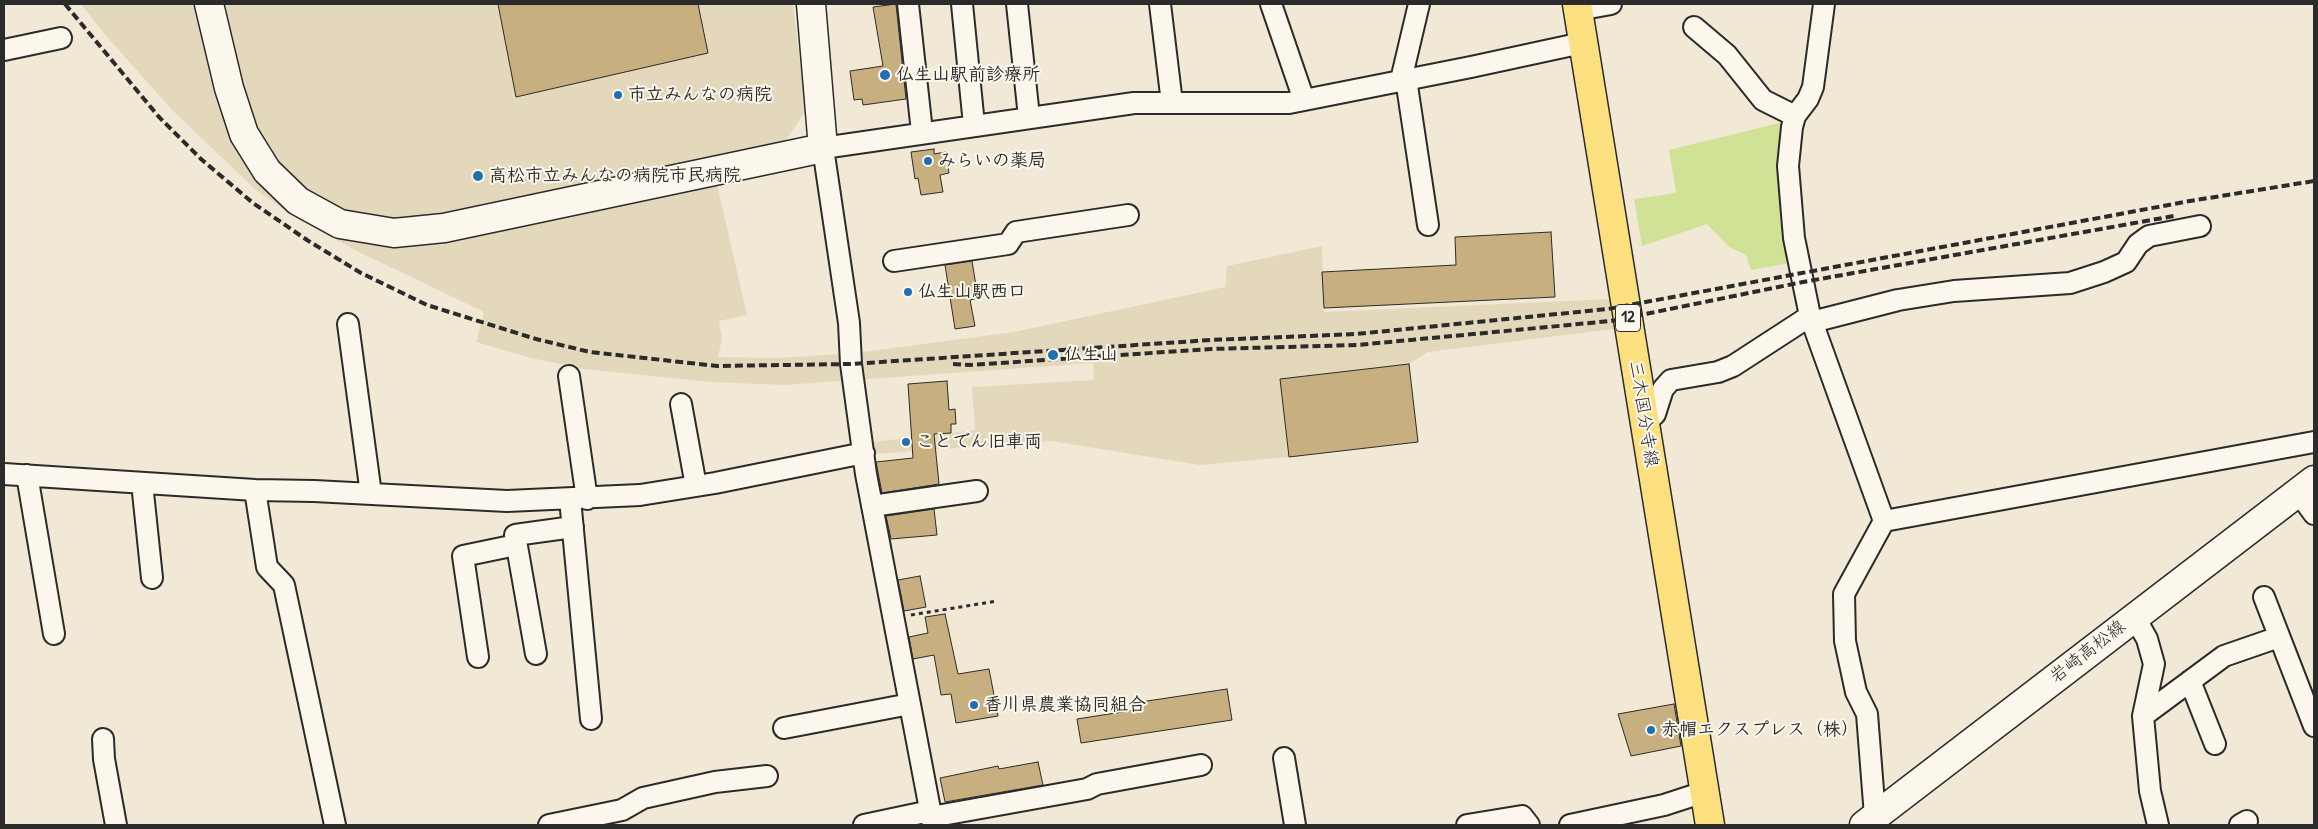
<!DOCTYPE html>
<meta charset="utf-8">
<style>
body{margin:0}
#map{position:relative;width:2318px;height:829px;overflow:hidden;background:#f1e9d6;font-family:"Patrick Hand",sans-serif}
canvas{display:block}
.frame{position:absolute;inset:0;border:5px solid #2b2b2b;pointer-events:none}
</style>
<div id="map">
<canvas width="2318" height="829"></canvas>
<div class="frame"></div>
</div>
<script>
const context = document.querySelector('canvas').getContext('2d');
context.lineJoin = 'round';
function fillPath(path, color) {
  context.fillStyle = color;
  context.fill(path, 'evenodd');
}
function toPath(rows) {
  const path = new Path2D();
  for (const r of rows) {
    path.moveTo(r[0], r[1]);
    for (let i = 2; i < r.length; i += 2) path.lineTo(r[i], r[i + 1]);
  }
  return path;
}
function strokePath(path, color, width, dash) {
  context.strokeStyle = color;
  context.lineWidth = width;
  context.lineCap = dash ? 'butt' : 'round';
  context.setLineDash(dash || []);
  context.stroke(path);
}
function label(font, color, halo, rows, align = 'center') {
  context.font = font + ' "Patrick Hand","Klee One",sans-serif';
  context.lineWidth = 4;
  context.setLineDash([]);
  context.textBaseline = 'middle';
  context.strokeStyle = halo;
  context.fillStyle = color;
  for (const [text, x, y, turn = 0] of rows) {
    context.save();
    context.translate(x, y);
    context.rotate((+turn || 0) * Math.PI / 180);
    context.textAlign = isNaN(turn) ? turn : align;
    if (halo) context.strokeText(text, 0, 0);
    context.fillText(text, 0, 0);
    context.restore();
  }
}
fillPath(toPath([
 [81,4,793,4,806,110,781,148,712,163,747,315,719,321,722,339,718,357,780,358,855,353,1014,332,1225,287,1227,266,1322,246,1324,312,1609,299,1614,329,1428,352,1409,364,1280,379,1289,457,1200,465,1051,441,873,454,873,442,975,430,972,387,1094,380,1093,363,785,385,711,382,584,369,531,358,476,342,484,312,361,253,299,220,256,190,173,111,107,37]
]), '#e4d8bc');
fillPath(toPath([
 [1779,123,1788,129,1796,262,1751,270,1746,255,1729,247,1707,224,1642,246,1634,199,1676,193,1669,150]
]), '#d0e296');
const building = toPath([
 [498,4,698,4,708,53,516,97,498,4],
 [896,4,906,99,863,105,862,99,854,100,850,71,883,66,873,7,896,4],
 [934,149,934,154,946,152,949,173,940,175,943,192,921,195,918,178,915,179,911,152,934,149],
 [1551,232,1555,297,1324,308,1322,272,1456,265,1455,237,1551,232],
 [972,261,978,298,970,300,975,326,955,329,945,265,972,261],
 [1409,364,1418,442,1289,457,1280,379,1409,364],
 [947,381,949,410,955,409,956,424,951,424,951,433,934,434,939,484,882,493,876,462,913,458,908,384,947,381],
 [934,509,937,535,891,539,886,516,934,509],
 [920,576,926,607,904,611,898,580,920,576],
 [945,614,958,674,989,669,998,716,956,723,951,694,941,695,934,655,913,659,909,637,928,633,925,617,945,614],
 [1227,689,1232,720,1081,743,1077,719,1135,710,1134,703,1227,689],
 [1674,704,1681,746,1631,756,1618,714,1674,704],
 [1038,762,1043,785,945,802,940,778,998,766,999,769,1038,762]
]);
fillPath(building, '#c7af7f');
strokePath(building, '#2b2b2b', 1);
const street = toPath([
 [908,4,922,132],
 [962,4,974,125],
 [1017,4,1029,117],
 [1160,4,1172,103],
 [1271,4,1304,100],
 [1824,4,1813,87,1808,99,1795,116,1792,127,1788,166,1794,238,1810,316,1884,521,1844,594,1845,641,1856,692,1867,714,1875,816],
 [1578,10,1611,4],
 [1694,27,1727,55,1763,100,1795,116],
 [4,50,61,38],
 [1406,79,1428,225],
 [1401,80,1419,4],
 [894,261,1008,244,1016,232,1128,215],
 [1812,322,1898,300,1954,291,2070,283,2104,272,2126,262,2138,244,2149,236,2200,226],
 [348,324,371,494],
 [569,376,587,499],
 [681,404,696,486],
 [1645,423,1655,414,1663,389,1671,380,1718,372,1733,366,1810,316],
 [4,474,255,490,314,491,507,501,640,495,715,483,864,453],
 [27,475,54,634],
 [142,483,152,578],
 [255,490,267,567,284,585,335,825],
 [2298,492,2314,514],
 [570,499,591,719],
 [872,506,977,491],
 [1884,521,2314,442],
 [2264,597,2314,726],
 [2134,616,2147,639,2154,664,2143,716,2150,791,2158,825],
 [536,654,515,535,573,527],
 [478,657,463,556,516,545],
 [2190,681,2215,744],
 [2143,716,2224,656,2279,637],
 [784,728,910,704],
 [103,739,104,759,116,825],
 [1284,758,1295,825],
 [931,817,1087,789,1097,784,1201,765],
 [549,825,622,810,643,798,715,782,767,776],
 [864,825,930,811],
 [933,825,866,474,851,364,849,323,823,148,1134,103,1289,103,1471,67,1582,43],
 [1467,825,1522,816,1529,825],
 [1570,825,1664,805,1704,792],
 [2240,825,2247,821]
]);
const secondary = toPath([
 [209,4,229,88,244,134,267,171,298,201,340,224,394,233,444,228,823,148,811,4],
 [1864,825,2314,480]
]);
const primary = toPath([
 [1577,4,1710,825]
]);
strokePath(street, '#2b2b2b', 24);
strokePath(secondary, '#2b2b2b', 31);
strokePath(primary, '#2b2b2b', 31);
strokePath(toPath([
 [911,615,997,601]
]), '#2b2b2b', 3, [4, 4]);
strokePath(street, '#fbf7ec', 20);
strokePath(secondary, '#fbf7ec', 28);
strokePath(primary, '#fce080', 28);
strokePath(toPath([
 [65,4,159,117,201,159,253,203,307,240,361,273,427,305,536,339,590,352,717,366,851,364,1211,340,1356,334,1608,309,2190,201,2314,181],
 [953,364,970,365,1211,349,1357,345,1611,321,1803,282,2174,216]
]), '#2b2b2b', 4, [8, 4]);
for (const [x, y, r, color] of [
 [885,75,6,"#1f6fb2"],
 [618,95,5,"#1f6fb2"],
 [928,161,5,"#1f6fb2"],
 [478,176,6,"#1f6fb2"],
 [908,292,5,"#1f6fb2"],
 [1053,355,6,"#1f6fb2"],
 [906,442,5,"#1f6fb2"],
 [974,705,5,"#1f6fb2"],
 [1651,730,5,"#1f6fb2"]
]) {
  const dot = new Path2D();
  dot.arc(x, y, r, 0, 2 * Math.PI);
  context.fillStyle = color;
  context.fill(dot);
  strokePath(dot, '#fbf7ec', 2);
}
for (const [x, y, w] of [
 [1628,318,25]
]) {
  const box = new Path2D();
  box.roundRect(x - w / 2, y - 13.5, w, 27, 4);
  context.fillStyle = '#fbf7ec';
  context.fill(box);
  strokePath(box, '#2b2b2b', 1);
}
label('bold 16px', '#2b2b2b', null, [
 ["12",1628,318]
]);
label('bold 18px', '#2b2b2b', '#fbf7ec', [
 ["仏生山駅前診療所",896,75],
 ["市立みんなの病院",628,95],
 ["みらいの薬局",938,161],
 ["高松市立みんなの病院市民病院",489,176],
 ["仏生山駅西口",918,292],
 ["仏生山",1064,355],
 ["ことでん旧車両",916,442],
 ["香川県農業協同組合",984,705],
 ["赤帽エクスプレス（株）",1661,730]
], 'left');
label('18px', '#2b2b2b', '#fbf7ec', [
 ["三木国分寺線",1643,414,81],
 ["岩崎高松線",2088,652,-38]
]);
</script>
